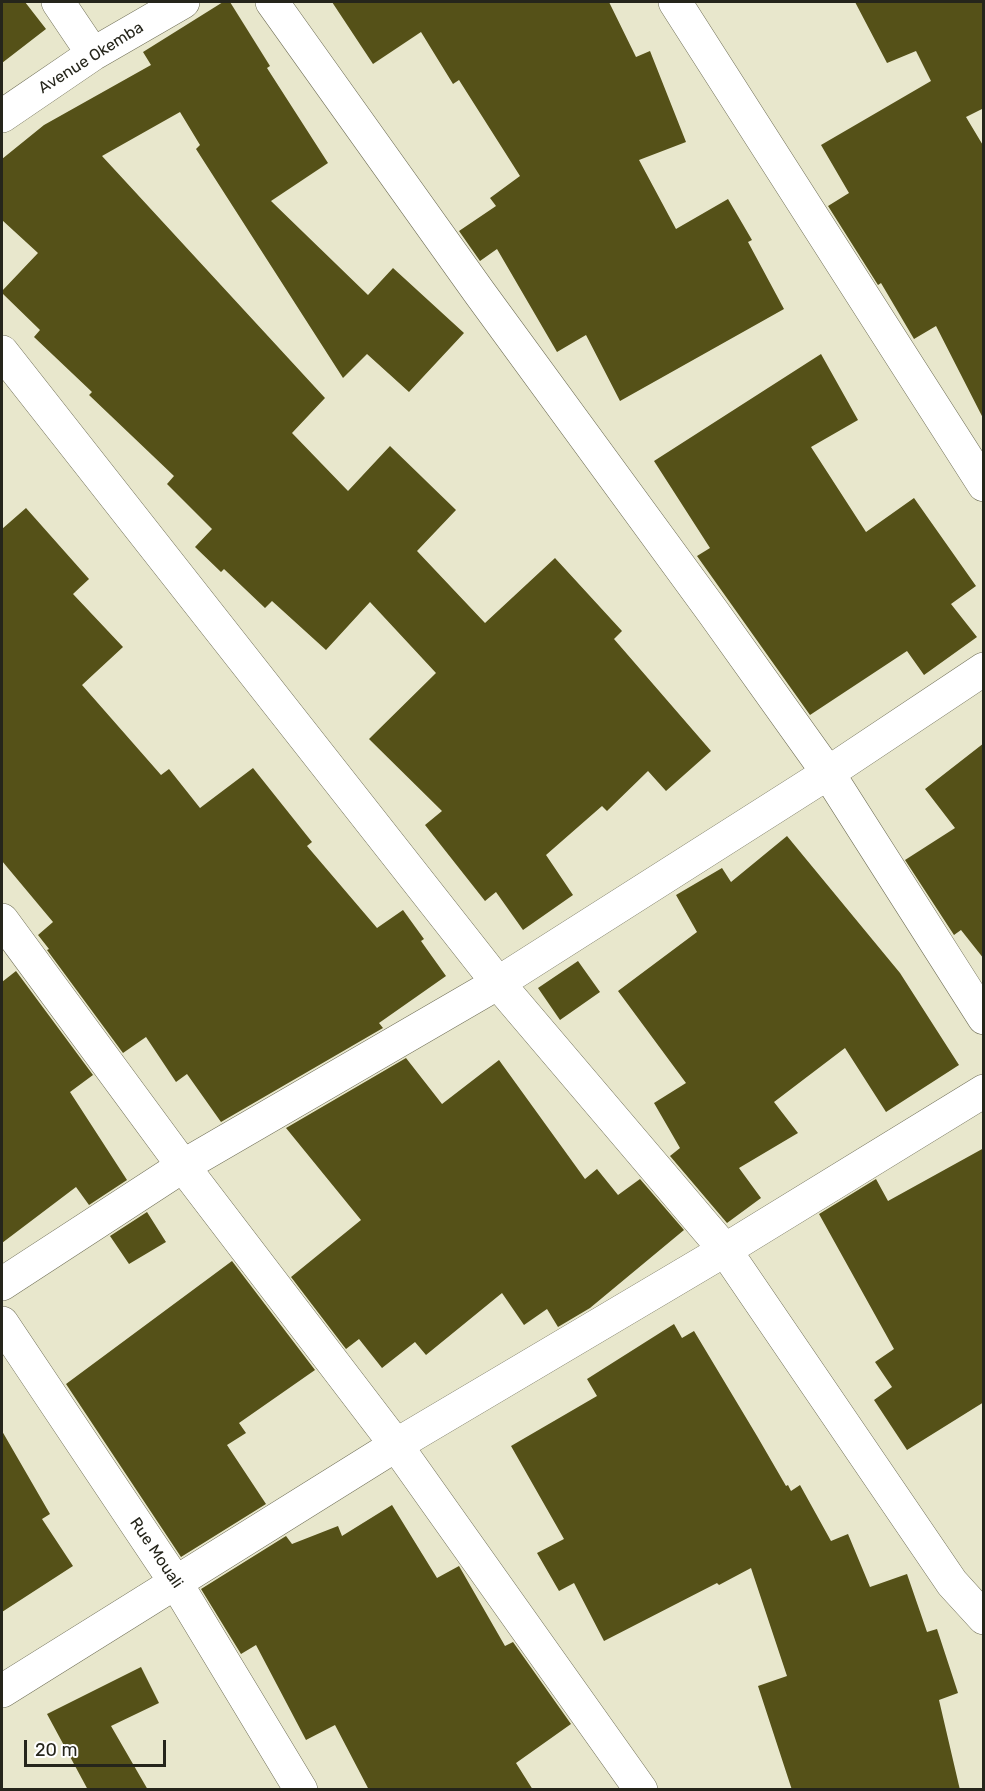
<!DOCTYPE html>
<style>
body{margin:0}
#map{position:relative;width:985px;height:1791px;overflow:hidden;background:#e8e7cc;font-family:Rubik,sans-serif}
canvas{display:block}
.frame{position:absolute;inset:0;border:3px solid #25251b;pointer-events:none}
.scale{position:absolute;left:24px;top:1740px;width:142px;height:27px;box-sizing:border-box;border:3px solid #25251b;border-top:0;padding-left:8px;font-size:18px;line-height:21px;white-space:nowrap;color:#25251b;-webkit-text-stroke:4px #fff;paint-order:stroke}
</style>
<div id="map">
<canvas width="985" height="1791"></canvas>
<div class="frame"></div>
<div class="scale">20 m</div>
</div>
<script>
const context = document.querySelector('canvas').getContext('2d');
context.lineJoin = 'round';
function fillPath(path, color) {
  context.fillStyle = color;
  context.fill(path, 'evenodd');
}
function toPath(rows) {
  const path = new Path2D();
  for (const r of rows) {
    path.moveTo(r[0], r[1]);
    for (let i = 2; i < r.length; i += 2) path.lineTo(r[i], r[i + 1]);
  }
  return path;
}
function strokePath(path, color, width, dash) {
  context.strokeStyle = color;
  context.lineWidth = width;
  context.lineCap = dash ? 'butt' : 'round';
  context.setLineDash(dash || []);
  context.stroke(path);
}
function label(font, color, halo, rows, align = 'center') {
  context.font = font + ' Rubik,sans-serif';
  context.lineWidth = 6;
  context.setLineDash([]);
  context.textBaseline = 'middle';
  context.strokeStyle = halo;
  context.fillStyle = color;
  for (const [text, x, y, turn = 0] of rows) {
    context.save();
    context.translate(x, y);
    context.rotate((+turn || 0) * Math.PI / 180);
    context.textAlign = isNaN(turn) ? turn : align;
    if (halo) context.strokeText(text, 0, 0);
    context.fillText(text, 0, 0);
    context.restore();
  }
}
fillPath(toPath([
 [2,2,25,2,46,29,2,63],
 [223,2,230,2,270,66,267,68,328,163,271,201,368,295,393,268,464,333,409,392,367,354,343,378,196,149,200,145,180,112,102,156,325,398,292,433,348,491,390,446,456,510,417,551,485,623,555,558,622,631,614,639,711,751,666,791,648,771,607,811,602,806,546,855,573,895,523,930,496,892,485,901,425,825,442,811,369,739,436,673,370,602,326,650,272,601,265,608,224,569,221,572,195,547,212,529,167,484,174,476,89,395,92,392,34,337,40,330,2,293,2,291,38,253,2,220,2,159,44,125,151,65,143,52],
 [332,2,609,2,636,57,650,51,686,142,639,160,676,229,728,199,752,240,748,242,784,309,620,401,586,335,557,352,497,249,480,261,459,231,496,206,490,198,520,176,459,80,453,84,421,32,373,64],
 [855,2,984,2,984,108,966,117,984,147,984,420,936,326,914,339,881,283,878,285,828,206,849,193,821,145,931,81,916,51,887,63],
 [821,354,858,420,811,447,866,532,914,498,976,586,951,604,977,637,924,675,907,651,810,715,697,556,710,548,654,461],
 [26,508,89,579,73,594,123,647,82,685,161,775,169,769,200,808,253,768,312,842,307,846,377,928,403,910,424,939,421,941,446,976,379,1023,383,1028,221,1122,187,1074,176,1082,146,1037,123,1053,47,950,49,949,38,935,53,922,2,861,2,529],
 [984,743,984,959,961,930,954,935,905,860,955,828,925,789],
 [787,836,900,973,959,1065,886,1112,845,1048,774,1102,798,1133,739,1168,761,1198,727,1223,670,1156,680,1148,654,1103,686,1083,618,991,697,932,676,895,722,868,731,882],
 [578,961,600,992,560,1020,538,988],
 [16,971,93,1075,70,1092,127,1180,89,1205,76,1187,2,1243,2,982],
 [406,1058,442,1104,499,1060,585,1179,597,1169,618,1195,640,1179,684,1230,590,1308,558,1327,547,1309,524,1325,502,1293,426,1355,415,1342,382,1368,359,1339,346,1349,291,1277,361,1220,286,1128],
 [984,1148,984,1402,907,1450,874,1400,892,1387,875,1362,894,1349,819,1214,876,1179,888,1201],
 [147,1212,166,1242,129,1264,110,1236],
 [232,1261,315,1370,239,1423,246,1433,227,1445,266,1504,181,1557,66,1384],
 [674,1324,682,1338,694,1331,757,1436,786,1486,788,1485,791,1491,800,1485,831,1541,848,1534,870,1587,907,1574,927,1632,937,1629,958,1693,939,1700,960,1790,792,1790,758,1686,787,1676,751,1568,719,1585,717,1583,604,1641,574,1583,559,1591,537,1553,564,1539,511,1446,597,1396,587,1379],
 [2,1431,50,1514,42,1519,73,1566,2,1612],
 [392,1505,437,1578,459,1566,505,1646,513,1642,571,1724,516,1763,533,1790,369,1790,335,1725,306,1740,256,1645,241,1654,201,1589,286,1536,292,1544,338,1526,342,1536],
 [141,1667,159,1703,111,1726,148,1790,88,1790,47,1714]
]), '#555118');
const minor = toPath([
 [58,2,93,54],
 [272,2,479,292,713,612,828,773,984,1018],
 [675,2,984,485],
 [2,116,93,54,183,2],
 [2,352,498,983,725,1250,952,1583,984,1618],
 [2,920,183,1166,396,1445,641,1790],
 [2,1284,183,1166,498,983,828,773,984,669],
 [2,1323,176,1583,301,1790],
 [2,1691,396,1445,725,1250,984,1091]
]);
strokePath(minor, '#717058', 34);
strokePath(minor, '#fff', 33);
label('16px', '#25251b', '#fff', [
 ["Avenue Okemba",91,58,-32],
 ["Rue Mouali",156,1553,56]
]);
</script>
